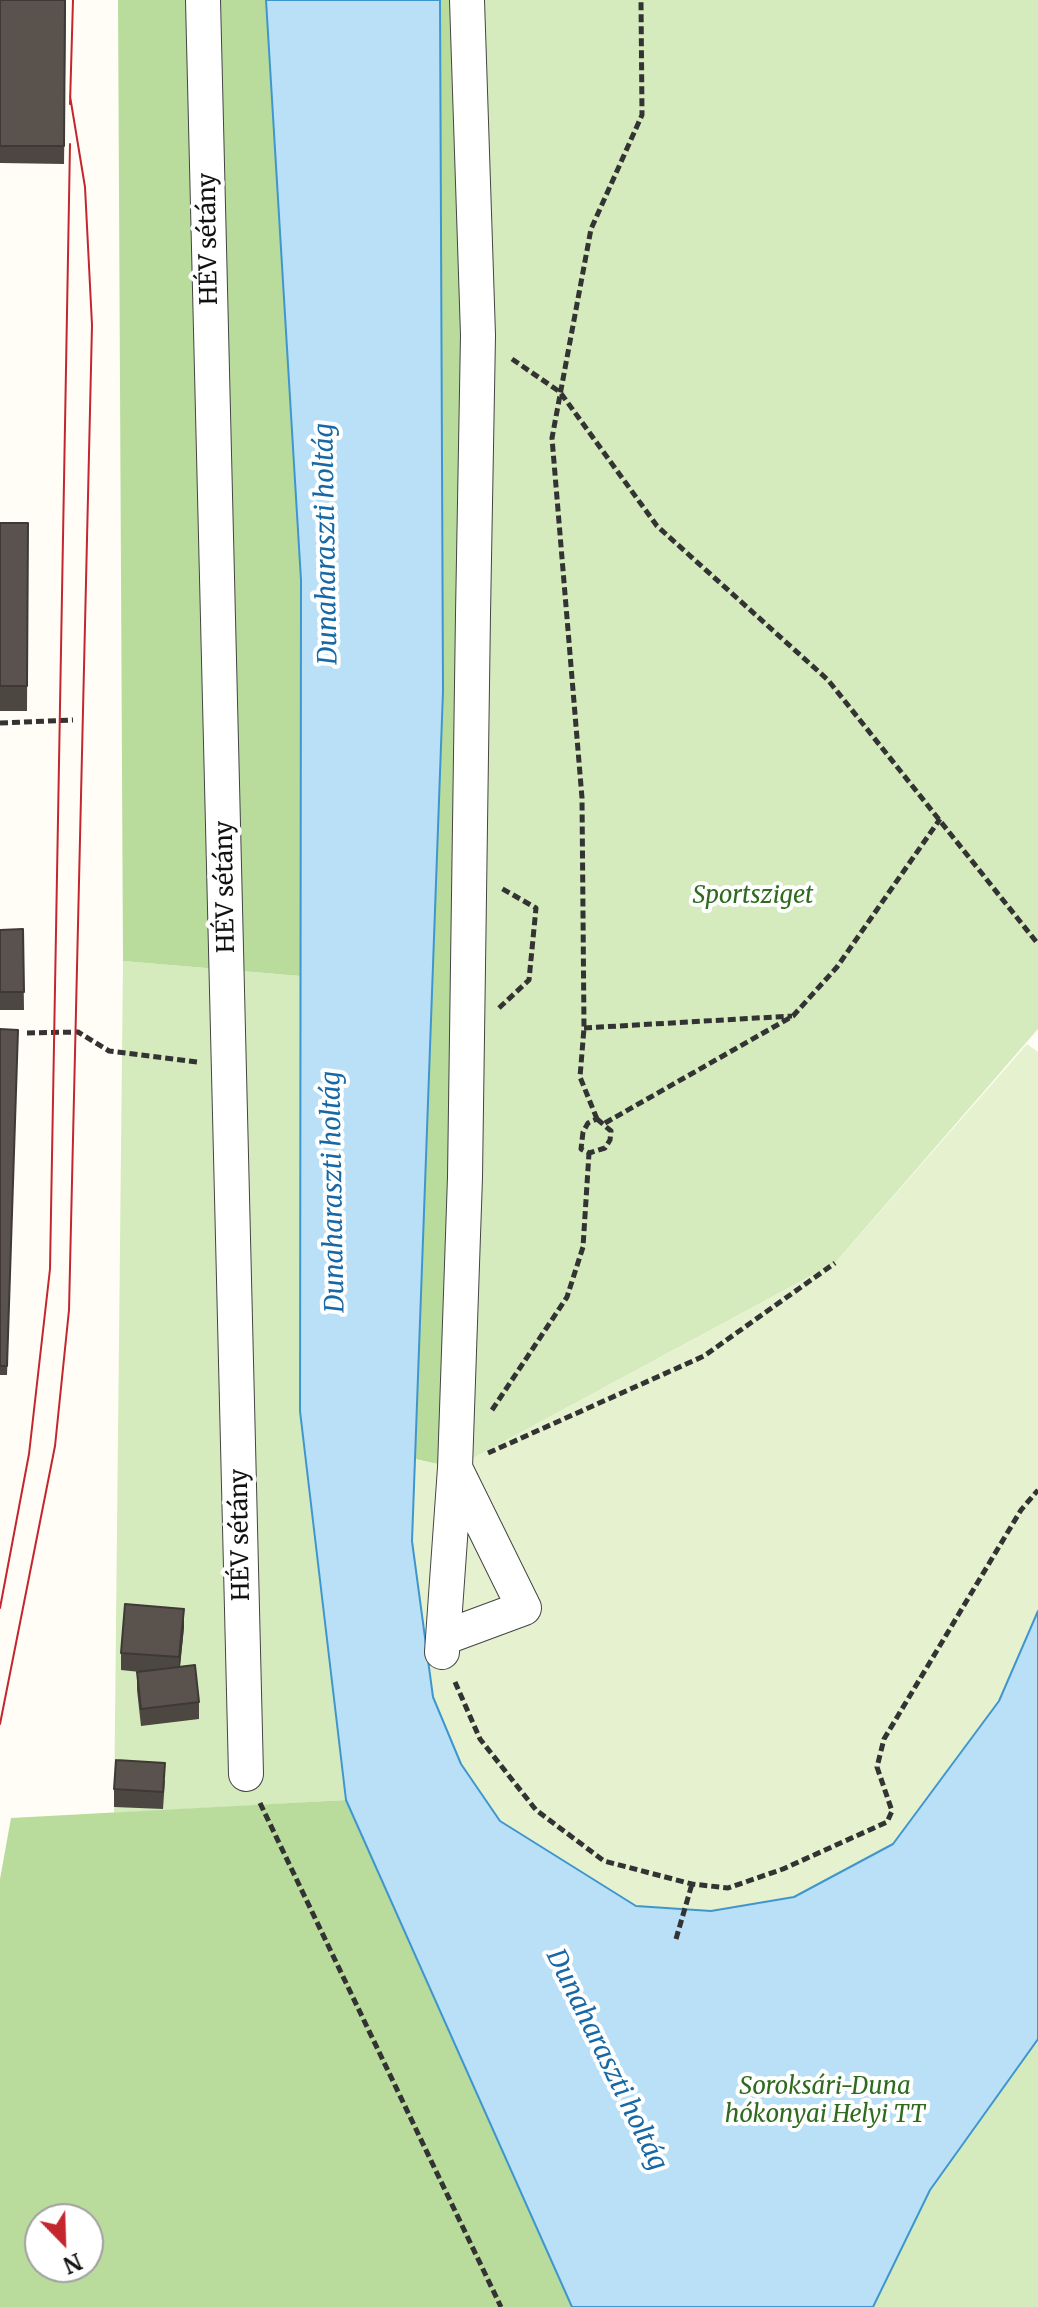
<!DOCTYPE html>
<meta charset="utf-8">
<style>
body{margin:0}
#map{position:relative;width:1038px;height:2307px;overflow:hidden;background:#fffdf5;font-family:Merriweather,serif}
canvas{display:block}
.north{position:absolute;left:24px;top:2203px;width:80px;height:80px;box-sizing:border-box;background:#fff;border:2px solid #a0a0a0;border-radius:50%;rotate:157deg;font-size:22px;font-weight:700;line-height:32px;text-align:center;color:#111}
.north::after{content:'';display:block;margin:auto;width:28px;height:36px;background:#c4262e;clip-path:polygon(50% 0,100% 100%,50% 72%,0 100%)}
</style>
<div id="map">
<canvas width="1038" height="2307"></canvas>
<div class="north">N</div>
</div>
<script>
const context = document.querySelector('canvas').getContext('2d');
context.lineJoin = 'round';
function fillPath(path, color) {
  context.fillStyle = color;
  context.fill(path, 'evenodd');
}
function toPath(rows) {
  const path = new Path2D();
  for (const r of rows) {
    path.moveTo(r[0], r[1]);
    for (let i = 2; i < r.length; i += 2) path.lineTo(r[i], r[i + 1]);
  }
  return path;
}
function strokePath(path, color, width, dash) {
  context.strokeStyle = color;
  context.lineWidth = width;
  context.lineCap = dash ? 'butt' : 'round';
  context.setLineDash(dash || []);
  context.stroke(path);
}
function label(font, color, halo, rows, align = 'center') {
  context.font = font + ' Merriweather,serif';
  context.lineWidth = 8;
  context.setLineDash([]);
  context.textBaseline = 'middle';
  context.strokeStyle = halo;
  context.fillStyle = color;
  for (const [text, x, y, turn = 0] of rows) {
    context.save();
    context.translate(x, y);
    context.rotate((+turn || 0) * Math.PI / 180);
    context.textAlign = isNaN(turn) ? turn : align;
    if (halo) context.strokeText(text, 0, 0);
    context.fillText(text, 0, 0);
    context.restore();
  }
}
fillPath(toPath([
 [266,0,440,0,443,691,412,1541,999,1701,1038,1611,1038,2307,572,2307,346,1800,114,1813,123,961,300,976,301,580],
 [471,0,1038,0,1038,1029,835,1263,455,1468]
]), '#d5ebbd');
fillPath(toPath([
 [118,0,266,0,301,580,300,976,123,961],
 [440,0,467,0,455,1468,415,1459,443,691],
 [346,1800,572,2307,0,2307,0,1879,11,1818],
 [40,2219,88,2219,88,2267,40,2267]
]), '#b9dc9c');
fillPath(toPath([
 [1027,1044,1038,1052,1038,1611,999,1701,893,1845,794,1897,711,1911,636,1906,500,1821,461,1764,433,1697,412,1541,415,1459,455,1468,835,1263]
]), '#e6f2cf');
const water = toPath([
 [266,0,440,0,443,691,412,1541,433,1697,461,1764,500,1821,636,1906,711,1911,794,1897,893,1844,999,1701,1038,1611,1038,2039,930,2190,873,2307,572,2307,346,1800,300,1411,301,580,266,0]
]);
fillPath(water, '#b9e0f7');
strokePath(water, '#3f96cf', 2);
const minor = toPath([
 [203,0,246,1774],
 [443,1638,524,1608,456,1470],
 [442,1652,455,1468,465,1177,473,614,478,335,467,0]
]);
strokePath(minor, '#444', 36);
strokePath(toPath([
 [512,359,560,392,657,526,828,680,1038,944],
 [0,723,73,720],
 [499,1008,529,980,536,908,501,888],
 [584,1028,792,1016],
 [27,1033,78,1032,109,1051,197,1062],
 [597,1119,580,1077,584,1028,582,798,552,438,591,229,642,115,641,0],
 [597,1119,611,1131,610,1140,605,1148,589,1153,581,1149,583,1132,588,1123,597,1119],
 [605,1123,793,1016,837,967,940,819],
 [492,1410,567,1297,583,1247,589,1153],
 [488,1453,704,1356,835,1263],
 [455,1682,480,1739,536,1810,604,1861,692,1884,728,1888,783,1869,887,1822,892,1811,877,1767,884,1739,1021,1510,1038,1490],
 [260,1803,501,2307],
 [676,1939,692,1884]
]), '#333', 5, [8, 4]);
strokePath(minor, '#fff', 34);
strokePath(toPath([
 [70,104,73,0],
 [0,1608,29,1454,50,1269,70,144],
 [0,1724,55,1446,69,1310,92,325,85,187,70,96]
]), '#c4262e', 2);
fillPath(toPath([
 [0,0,66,0,64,164,0,163],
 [0,523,28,523,27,711,0,711],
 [23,929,24,1010,0,1010,0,930],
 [0,1029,18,1030,7,1375,0,1375],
 [184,1627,180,1667,199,1702,199,1719,141,1726,137,1690,137,1672,140,1672,121,1670,121,1653],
 [165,1780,163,1809,114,1807,114,1789]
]), '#4d4742');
fillPath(toPath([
 [184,1609,184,1627,179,1675,179,1657]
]), '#3f3936');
const building = toPath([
 [0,0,65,0,64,146,0,146,0,0],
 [0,523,28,523,27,686,0,686,0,523],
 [23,929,24,992,0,992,0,930,23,929],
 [0,1029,18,1030,7,1366,0,1366,0,1029],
 [125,1604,184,1609,179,1657,121,1653,125,1604],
 [195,1665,199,1702,141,1709,137,1672,195,1665],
 [116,1760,165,1763,163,1792,114,1789,116,1760]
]);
fillPath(building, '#5a524d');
strokePath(building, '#3f3936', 2);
label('24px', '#111', '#fff', [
 ["HÉV sétány",209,239,-91],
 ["HÉV sétány",226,887,-91],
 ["HÉV sétány",241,1535,-91]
]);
label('italic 24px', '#2f6b1f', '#fff', [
 ["Sportsziget",753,896],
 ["Soroksári-Duna",825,2087],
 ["hókonyai Helyi TT",825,2115]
]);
label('italic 26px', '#1768a6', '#fff', [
 ["Dunaharaszti holtág",327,544,-91],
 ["Dunaharaszti holtág",334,1192,-91],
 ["Dunaharaszti holtág",606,2060,64]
]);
</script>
